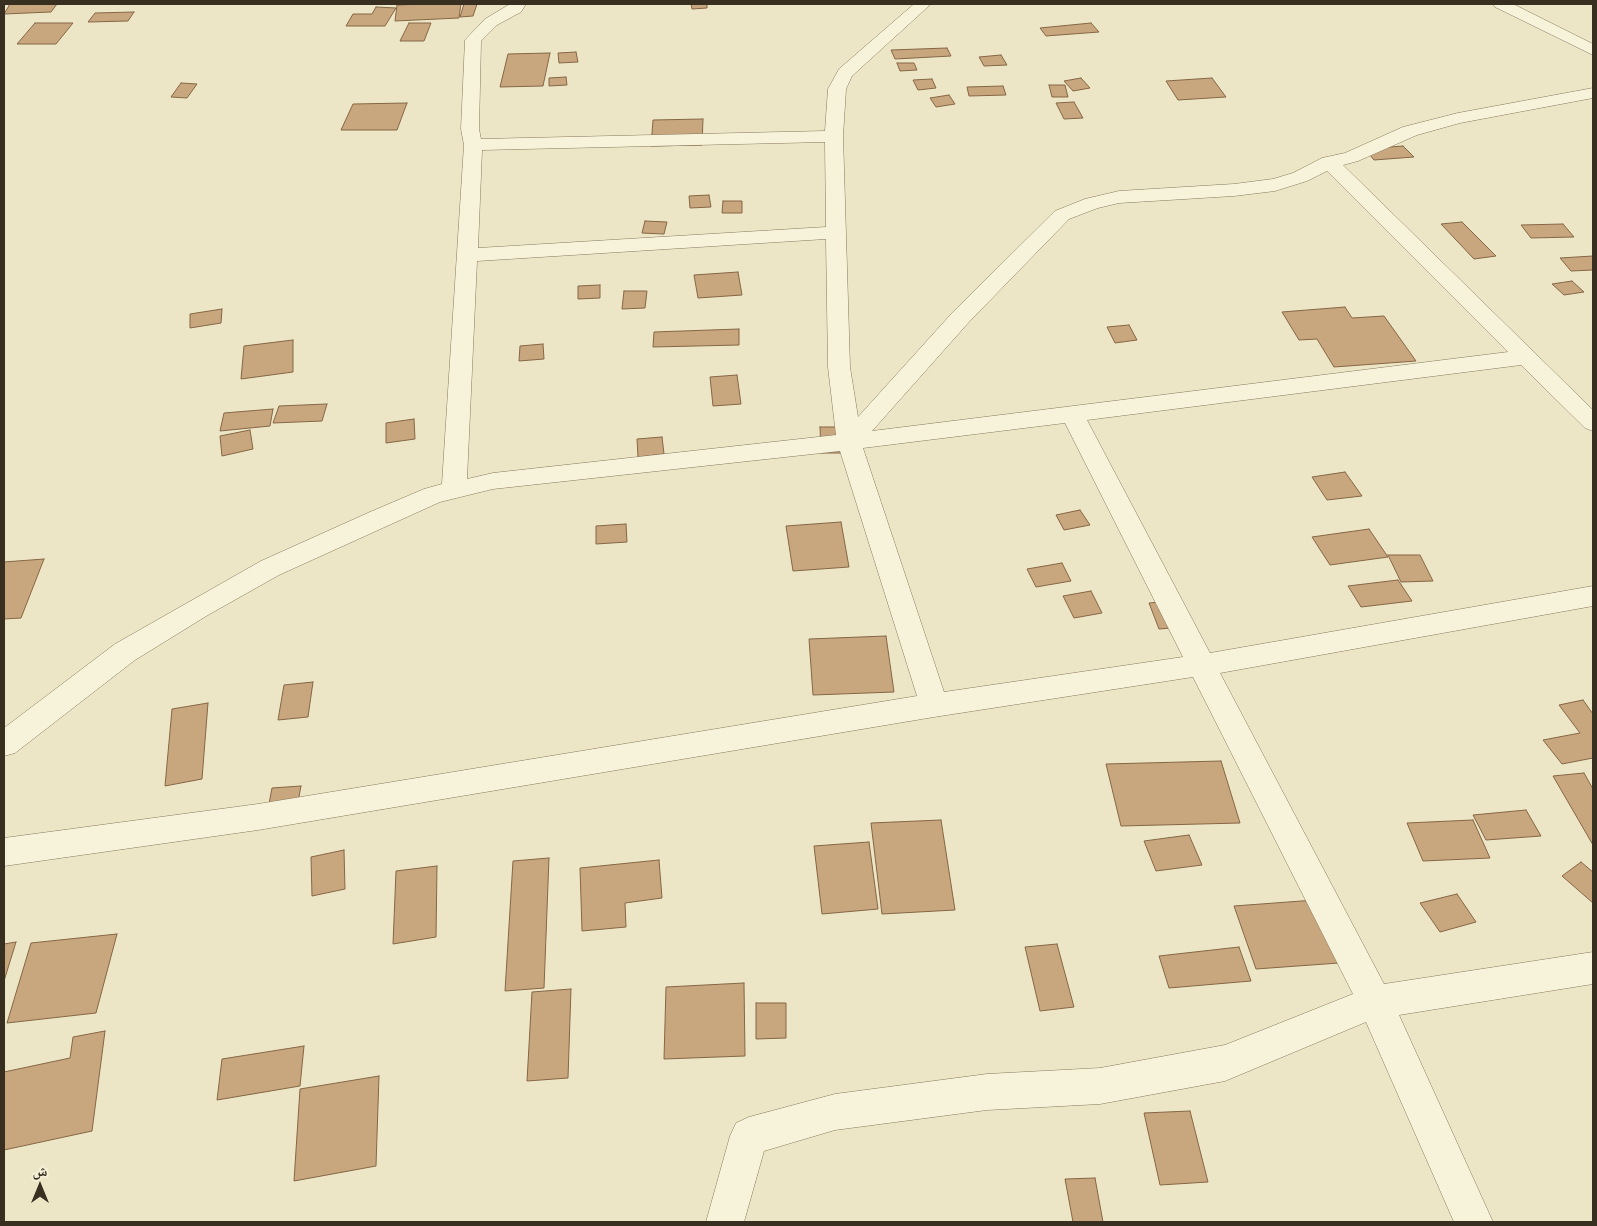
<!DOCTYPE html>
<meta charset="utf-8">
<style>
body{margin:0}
#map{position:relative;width:1597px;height:1226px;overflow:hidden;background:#ece6c7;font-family:"Crimson Pro","Noto Naskh Arabic",serif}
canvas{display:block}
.frame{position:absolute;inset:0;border:5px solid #382f20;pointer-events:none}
.north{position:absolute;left:15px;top:1161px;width:50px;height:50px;-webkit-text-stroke:4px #f4efd6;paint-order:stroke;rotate:0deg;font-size:14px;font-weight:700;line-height:20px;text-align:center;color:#382f20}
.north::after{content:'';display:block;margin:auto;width:18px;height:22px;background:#382f20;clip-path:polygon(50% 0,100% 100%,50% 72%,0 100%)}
</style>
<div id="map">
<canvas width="1597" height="1226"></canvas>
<div class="frame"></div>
<div class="north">ش</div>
</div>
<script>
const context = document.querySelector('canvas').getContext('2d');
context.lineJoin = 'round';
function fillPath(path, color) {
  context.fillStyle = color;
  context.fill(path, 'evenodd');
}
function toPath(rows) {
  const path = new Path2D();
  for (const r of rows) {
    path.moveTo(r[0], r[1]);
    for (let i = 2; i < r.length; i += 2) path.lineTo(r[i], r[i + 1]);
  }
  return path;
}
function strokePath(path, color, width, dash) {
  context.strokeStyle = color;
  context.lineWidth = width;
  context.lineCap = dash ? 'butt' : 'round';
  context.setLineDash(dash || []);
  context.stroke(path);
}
const building = toPath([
 [10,4,57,4,51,12,4,14,10,4],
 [425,4,461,4,459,18,395,21,397,5,425,4],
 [464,4,477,4,473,16,460,17,464,4],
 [691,4,707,4,707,8,692,9,691,4],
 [376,7,396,8,385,26,346,26,353,14,372,14,376,7],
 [134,12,128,21,88,22,95,13,134,12],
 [35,23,73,23,56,44,17,44,35,23],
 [409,23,431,23,424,41,400,41,409,23],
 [1091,23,1099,32,1046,36,1040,28,1091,23],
 [947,48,951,56,895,59,891,50,947,48],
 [576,52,578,62,559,63,558,53,576,52],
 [550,53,543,86,500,87,508,54,550,53],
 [1001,55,1007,65,984,66,979,57,1001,55],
 [897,63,914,63,917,70,900,71,897,63],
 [566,77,567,85,549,86,549,78,566,77],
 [1081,78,1090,88,1073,91,1064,81,1081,78],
 [1212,78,1226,97,1178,100,1166,81,1212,78],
 [932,79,936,88,918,90,913,80,932,79],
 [181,83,197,84,187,98,171,97,181,83],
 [1049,85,1065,85,1068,97,1052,97,1049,85],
 [1003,86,1006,95,969,96,967,87,1003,86],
 [949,95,955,104,936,107,930,98,949,95],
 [1074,102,1083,118,1064,119,1056,103,1074,102],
 [407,103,397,130,341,130,353,104,407,103],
 [703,119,702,145,651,146,653,120,703,119],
 [1403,146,1414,157,1374,160,1365,149,1403,146],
 [709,195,711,207,690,208,689,196,709,195],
 [723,201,742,201,742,213,722,213,723,201],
 [645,221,667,222,664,234,642,233,645,221],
 [1462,222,1496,256,1474,259,1441,224,1462,222],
 [1563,224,1574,237,1531,238,1521,225,1563,224],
 [1593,256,1593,270,1571,271,1560,258,1593,256],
 [738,272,742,295,698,298,694,275,738,272],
 [1572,281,1584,292,1564,295,1552,284,1572,281],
 [600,285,600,298,578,299,578,286,600,285],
 [624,291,647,291,645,308,622,309,624,291],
 [1345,307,1352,318,1384,316,1416,361,1334,367,1317,339,1299,340,1282,312,1345,307],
 [222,309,221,323,190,328,190,314,222,309],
 [1129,325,1137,340,1115,343,1107,327,1129,325],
 [739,329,739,345,653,347,654,332,739,329],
 [293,340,293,372,241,379,244,346,293,340],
 [543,344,544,359,519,361,520,346,543,344],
 [737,375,741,404,713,406,710,377,737,375],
 [327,404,322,421,273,423,279,406,327,404],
 [273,409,270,426,220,431,224,413,273,409],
 [414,419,415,439,386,443,386,423,414,419],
 [820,427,841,427,841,453,821,453,820,427],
 [250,430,253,449,222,456,220,436,250,430],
 [662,437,664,454,638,457,637,439,662,437],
 [1345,472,1362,496,1327,500,1312,477,1345,472],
 [1080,510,1090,525,1064,530,1056,515,1080,510],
 [841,522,849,567,793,571,786,526,841,522],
 [626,524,627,542,596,544,596,526,626,524],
 [1369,529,1388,557,1330,565,1312,537,1369,529],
 [1388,555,1420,555,1433,581,1401,582,1388,555],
 [44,559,21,618,4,619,4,562,44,559],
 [1062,563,1071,581,1036,587,1027,569,1062,563],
 [1398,580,1412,601,1361,607,1348,586,1398,580],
 [1091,591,1102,613,1074,618,1063,596,1091,591],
 [1174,601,1184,627,1159,629,1149,603,1174,601],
 [886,636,894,692,813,695,809,639,886,636],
 [313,682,308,717,278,720,284,685,313,682],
 [1583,700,1593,714,1593,758,1562,764,1543,740,1580,733,1559,705,1583,700],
 [208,703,202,779,165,786,172,709,208,703],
 [1221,761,1240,823,1121,826,1106,764,1221,761],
 [1584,773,1593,789,1593,845,1553,776,1584,773],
 [301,786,294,823,265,825,272,788,301,786],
 [1526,810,1541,836,1486,840,1473,815,1526,810],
 [941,820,955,910,882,914,871,823,941,820],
 [1473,820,1490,858,1423,861,1407,823,1473,820],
 [1189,835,1202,865,1156,871,1144,841,1189,835],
 [869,842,878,909,822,914,814,846,869,842],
 [344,850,345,889,312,896,311,857,344,850],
 [549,858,544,988,505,991,513,861,549,858],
 [659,860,662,898,625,903,626,927,582,931,580,868,659,860],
 [1581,862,1593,872,1593,903,1562,876,1581,862],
 [437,866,436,937,393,944,396,871,437,866],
 [1457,894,1476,922,1440,932,1420,903,1457,894],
 [1315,900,1339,963,1256,969,1234,906,1315,900],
 [117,934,96,1013,7,1023,31,943,117,934],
 [16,942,4,981,4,944,16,942],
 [1057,944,1074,1007,1040,1011,1025,947,1057,944],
 [1239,947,1251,981,1169,988,1159,956,1239,947],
 [744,983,745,1056,664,1059,666,987,744,983],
 [571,989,568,1078,527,1081,532,992,571,989],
 [756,1003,786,1003,786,1038,756,1039,756,1003],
 [105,1031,92,1131,4,1150,4,1072,70,1058,73,1037,105,1031],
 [304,1046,300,1086,217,1100,222,1059,304,1046],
 [379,1076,376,1166,294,1181,300,1089,379,1076],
 [1190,1111,1208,1182,1160,1185,1144,1113,1190,1111],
 [1095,1178,1103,1222,1073,1222,1065,1179,1095,1178]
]);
fillPath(building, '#c8a77f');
strokePath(building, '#856644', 1);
const minor = toPath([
 [510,4,526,4,521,12,497,25,481,41,479,129,481,139,825,131,828,89,839,69,914,4,931,4,852,76,846,89,843,136,850,367,858,417,953,312,1055,211,1085,199,1119,191,1234,184,1273,179,1293,173,1322,158,1345,153,1403,127,1458,113,1593,88,1593,98,1460,123,1417,135,1358,161,1343,165,1593,410,1593,431,1585,428,1521,365,1087,420,1210,653,1593,586,1593,606,1220,673,1384,984,1593,952,1593,984,1399,1015,1493,1222,1454,1222,1366,1022,1225,1081,1100,1104,987,1110,835,1130,764,1151,744,1222,706,1222,730,1136,736,1123,749,1117,835,1094,987,1074,1100,1068,1225,1045,1353,994,1193,677,934,717,258,830,4,866,4,838,258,804,917,696,840,451,493,489,440,502,279,575,208,615,135,660,15,753,4,756,4,728,115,644,261,561,370,512,424,489,442,484,464,145,461,129,465,40,485,19,510,4],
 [825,142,826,227,478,248,482,150,825,142],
 [1327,171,1508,352,872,431,969,322,1069,219,1098,208,1119,203,1234,196,1275,191,1307,181,1327,171],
 [826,239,828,367,836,435,493,473,467,479,477,261,826,239],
 [1065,423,1183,657,944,692,863,448,1065,423],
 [1493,4,1513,4,1593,44,1593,55,1495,7,1493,4]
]);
strokePath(minor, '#87795d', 1);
fillPath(minor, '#f7f2da');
</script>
